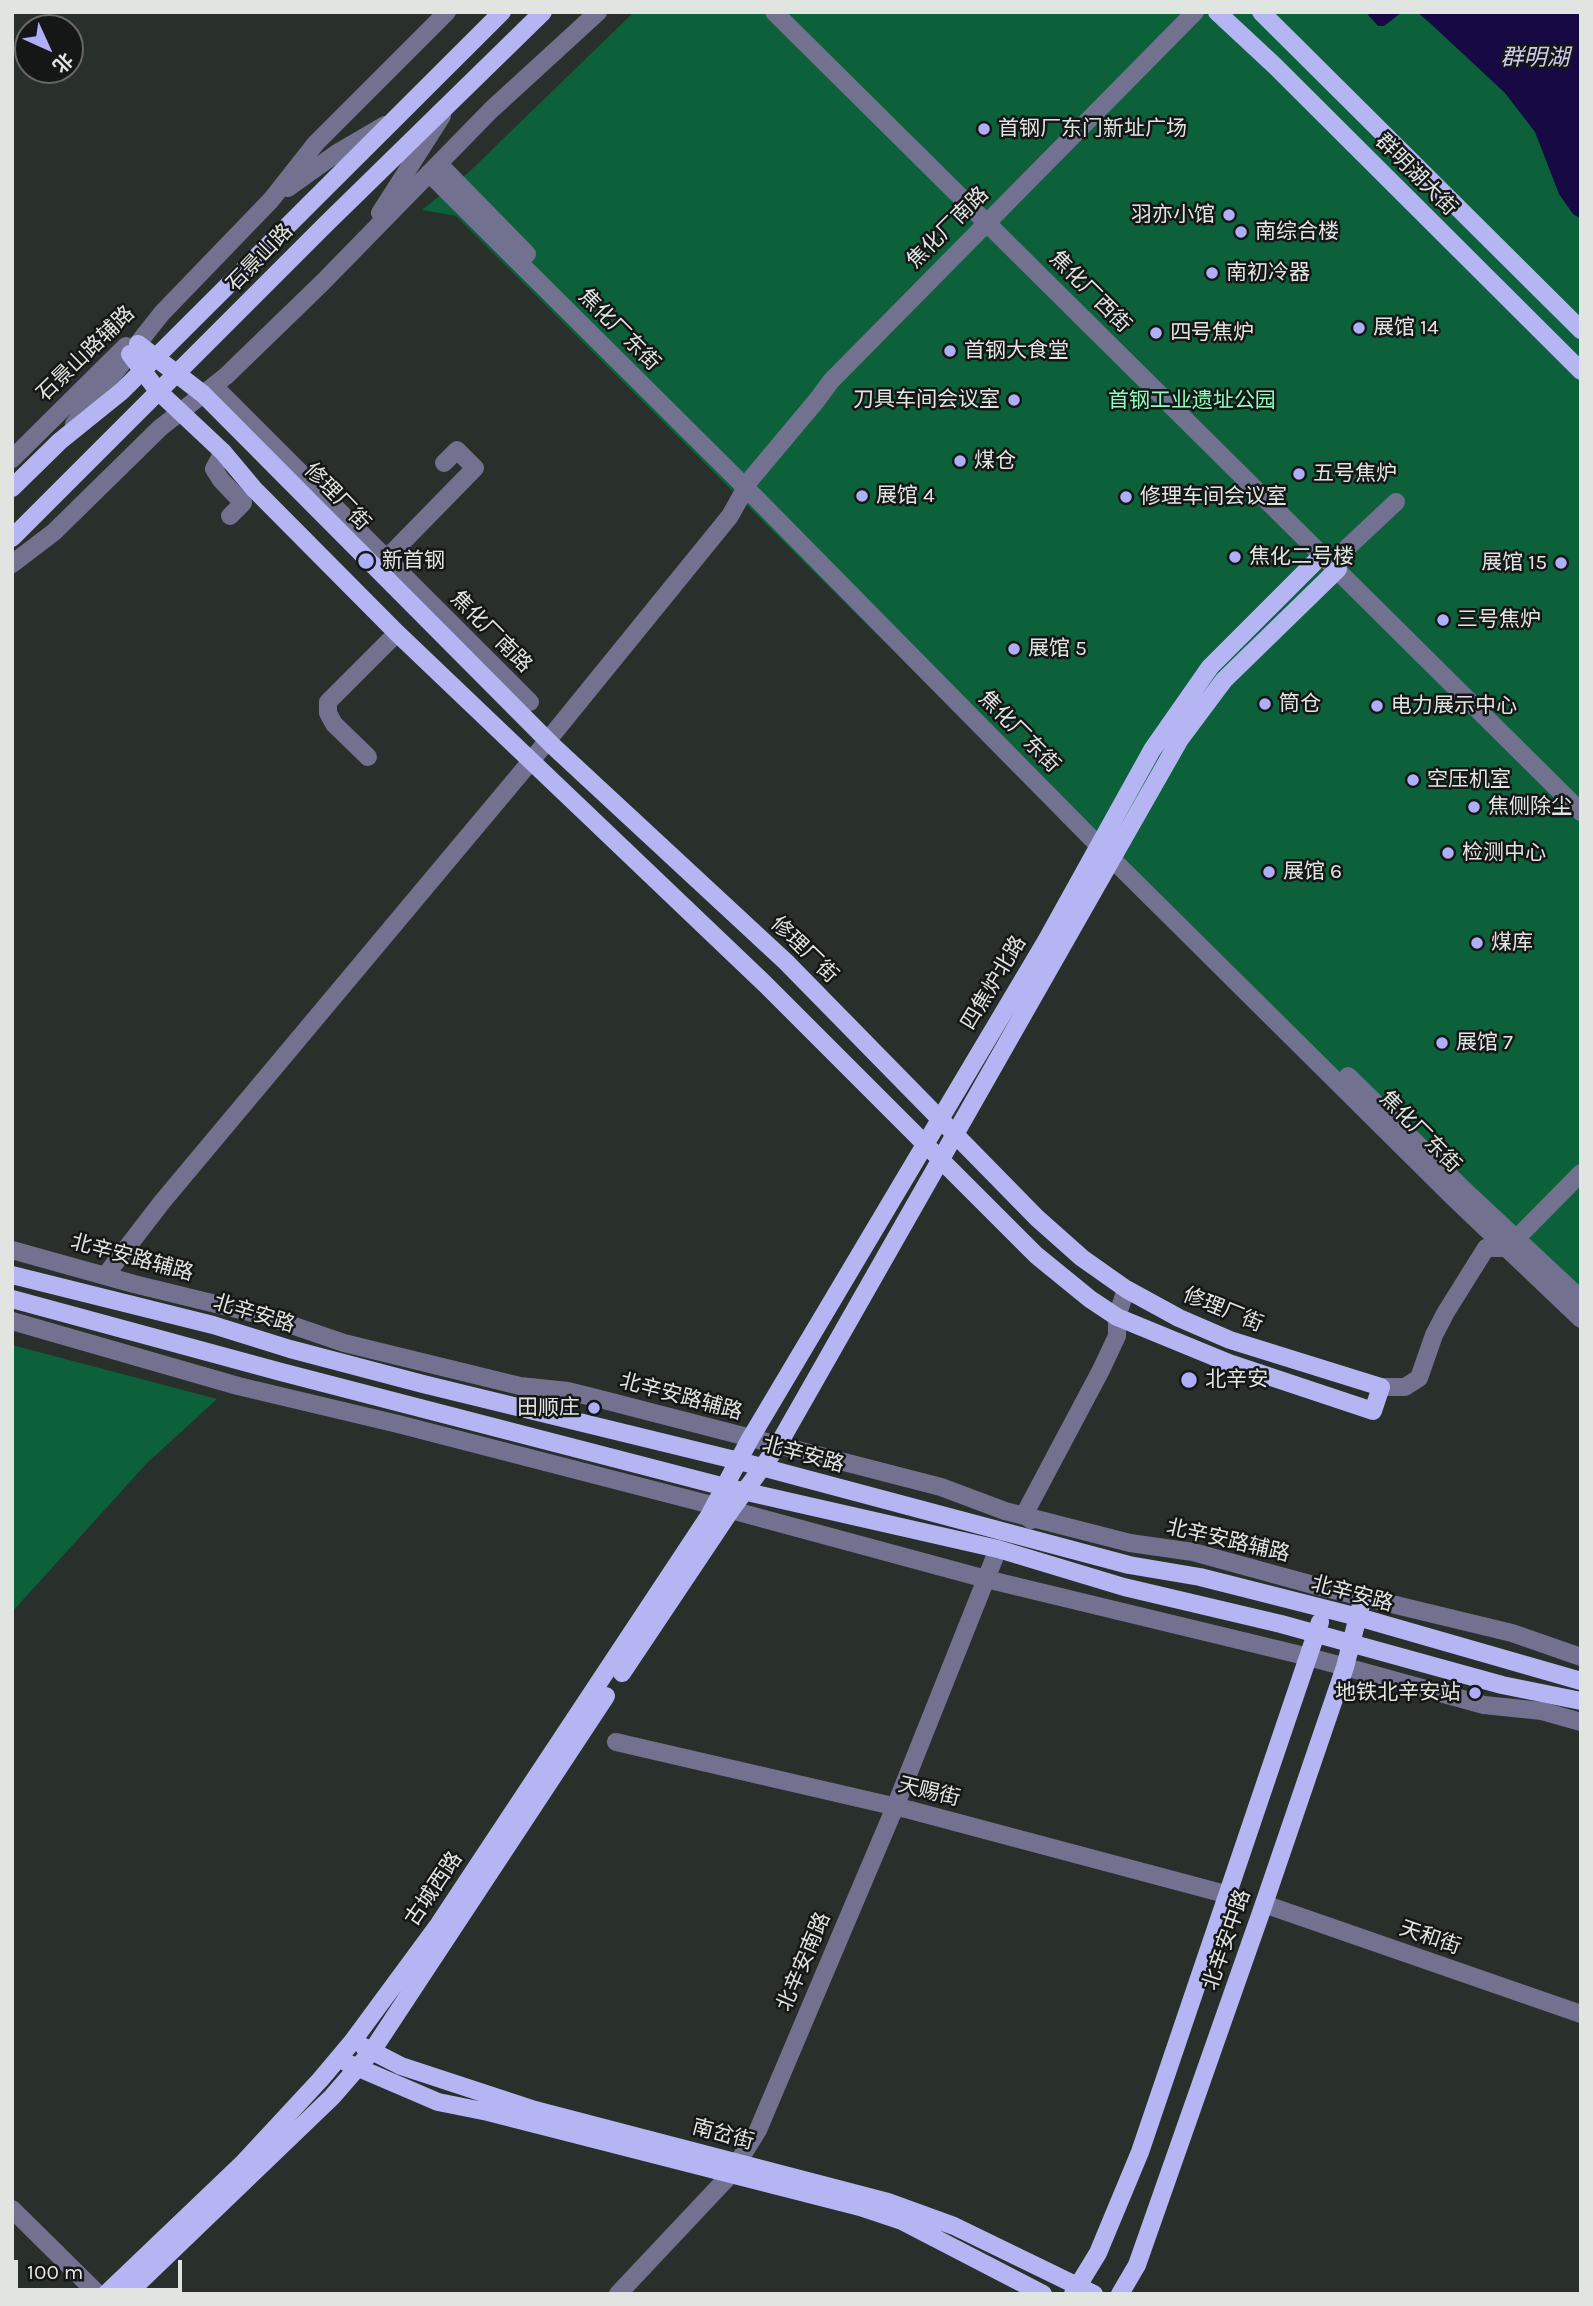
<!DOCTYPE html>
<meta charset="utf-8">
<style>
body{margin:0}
#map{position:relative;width:1593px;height:2306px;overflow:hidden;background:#29302c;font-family:Karla,"Noto Sans SC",sans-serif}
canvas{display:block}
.frame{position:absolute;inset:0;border:14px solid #e0e5e2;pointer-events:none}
.north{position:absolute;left:14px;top:14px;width:70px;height:70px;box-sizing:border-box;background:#141715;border:2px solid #666967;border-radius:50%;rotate:135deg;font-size:19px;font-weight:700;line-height:28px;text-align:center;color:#e0e5e2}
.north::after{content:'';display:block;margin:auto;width:24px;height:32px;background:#afaefa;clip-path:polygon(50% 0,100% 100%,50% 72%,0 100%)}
.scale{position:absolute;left:14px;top:2260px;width:168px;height:32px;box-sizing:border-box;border:4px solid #e0e5e2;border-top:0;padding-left:9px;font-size:21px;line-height:24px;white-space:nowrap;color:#e0e5e2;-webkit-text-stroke:5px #141715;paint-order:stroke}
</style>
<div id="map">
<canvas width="1593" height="2306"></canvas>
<div class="frame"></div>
<div class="north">北</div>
<div class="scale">100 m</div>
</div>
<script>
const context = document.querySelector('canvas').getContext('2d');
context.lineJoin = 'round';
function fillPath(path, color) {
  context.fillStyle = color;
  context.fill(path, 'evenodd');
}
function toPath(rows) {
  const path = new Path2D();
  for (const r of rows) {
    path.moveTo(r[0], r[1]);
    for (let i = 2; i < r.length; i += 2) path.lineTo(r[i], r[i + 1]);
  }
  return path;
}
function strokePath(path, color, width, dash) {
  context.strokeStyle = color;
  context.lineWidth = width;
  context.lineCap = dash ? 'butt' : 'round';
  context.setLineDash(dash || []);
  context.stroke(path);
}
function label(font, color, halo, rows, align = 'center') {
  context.font = font + ' Karla,"Noto Sans SC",sans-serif';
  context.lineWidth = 5;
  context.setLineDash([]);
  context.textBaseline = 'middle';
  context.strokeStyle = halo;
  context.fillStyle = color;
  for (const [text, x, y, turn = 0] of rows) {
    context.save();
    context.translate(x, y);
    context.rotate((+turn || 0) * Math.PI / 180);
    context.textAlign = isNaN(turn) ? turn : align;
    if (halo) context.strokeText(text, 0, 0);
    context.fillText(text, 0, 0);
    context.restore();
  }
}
fillPath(toPath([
 [634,12,1581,12,1581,1328,986,743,456,216,422,210,468,173],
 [12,1345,217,1399,146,1464,12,1612]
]), '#0c613b');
fillPath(toPath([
 [1369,12,1402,12,1384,26,1378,26,1368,15],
 [1414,12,1581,12,1581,219,1573,214,1559,194,1535,132,1505,93,1431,24,1418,13]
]), '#170944');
strokePath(toPath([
 [774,12,1581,812],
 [439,164,527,254],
 [429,173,745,487,1098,845,1453,1197,1581,1319],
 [288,188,337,153,385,125],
 [380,213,442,116],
 [214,386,530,702],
 [74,424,162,313,271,200,316,143,447,12],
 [223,452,214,469,221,480,243,503,230,516],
 [12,459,126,346],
 [386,559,475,468,457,450,444,463],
 [1331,563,1396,502],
 [12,564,54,532,160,428,226,376,322,283,491,110,598,12],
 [368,757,334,724,328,713,328,702,397,633],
 [1348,1076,1460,1186,1581,1299],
 [12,1250,134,1284,265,1316,344,1343,520,1386,568,1391,596,1398,941,1487,1005,1511,1130,1543,1193,1552,1317,1586,1512,1633,1581,1657],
 [105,1276,162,1202,531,761,730,516,750,480,817,400,831,381,1195,12],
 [12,1321,238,1386,398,1424,731,1510,986,1579,1309,1657,1484,1705,1542,1711,1581,1722],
 [1381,1387,1405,1387,1419,1378,1434,1335,1446,1312,1486,1248,1507,1248,1581,1173],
 [1031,1520,1024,1515,1101,1370,1117,1336,1117,1317,1126,1289],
 [616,1742,910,1810,1229,1895],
 [1264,1904,1581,2014],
 [12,2209,98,2294],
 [618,2294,730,2175,758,2130,895,1807,998,1549]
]), '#727290', 18);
strokePath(toPath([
 [1217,12,1275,66,1581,371],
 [1261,12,1581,330],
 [130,354,158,391,223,452,254,489,397,633,765,984,1036,1255,1090,1299,1117,1317,1229,1363,1373,1411,1381,1387,1230,1340,1179,1318,1126,1289,1082,1258,1037,1218,786,962,553,746,203,394,138,344],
 [12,488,60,441,122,391,502,12],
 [12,538,325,225,543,12],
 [12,1275,213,1325,290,1349,423,1384,739,1461,1129,1565,1200,1577,1358,1617,1581,1681],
 [12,1299,281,1372,725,1487,998,1549,1124,1587,1281,1624,1502,1685,1581,1701],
 [622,1673,731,1510,777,1447,1180,739,1224,680,1338,569],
 [364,2047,401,2066,535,2110,888,2202,954,2226,1094,2294],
 [347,2063,438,2102,488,2112,860,2207,902,2221,1043,2294],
 [106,2294,242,2164,320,2080,352,2042,439,1924,709,1516,750,1439,1046,941,1152,750,1210,667,1323,554],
 [127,2294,332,2097,372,2051,606,1696],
 [1073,2294,1098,2253,1140,2152,1320,1622],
 [1120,2294,1137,2265,1264,1904,1345,1667,1363,1597]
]), '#b5b5f3', 18);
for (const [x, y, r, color] of [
 [984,129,7,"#afaefa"],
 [1229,215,7,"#afaefa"],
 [1241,232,7,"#afaefa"],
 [1212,273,7,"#afaefa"],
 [1359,328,7,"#afaefa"],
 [1156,333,7,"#afaefa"],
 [950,351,7,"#afaefa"],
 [1014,400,7,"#afaefa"],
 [960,461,7,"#afaefa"],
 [1299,474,7,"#afaefa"],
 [862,496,7,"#afaefa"],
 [1126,497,7,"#afaefa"],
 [1235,557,7,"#afaefa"],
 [366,561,9,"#afaefa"],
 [1561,563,7,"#afaefa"],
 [1443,620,7,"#afaefa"],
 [1014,649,7,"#afaefa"],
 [1265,704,7,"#afaefa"],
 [1377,706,7,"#afaefa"],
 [1413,780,7,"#afaefa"],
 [1474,807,7,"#afaefa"],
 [1448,853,7,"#afaefa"],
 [1269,872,7,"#afaefa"],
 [1477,943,7,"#afaefa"],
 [1442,1043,7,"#afaefa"],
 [1189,1380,9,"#afaefa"],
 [594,1408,7,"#afaefa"],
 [1475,1693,7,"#afaefa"]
]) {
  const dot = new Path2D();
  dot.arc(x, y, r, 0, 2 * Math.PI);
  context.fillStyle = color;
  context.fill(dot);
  strokePath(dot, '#141715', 2.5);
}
label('21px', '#e0e5e2', '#141715', [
 ["首钢厂东门新址广场",998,129],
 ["羽亦小馆",1215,215,"right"],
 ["南综合楼",1255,232],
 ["南初冷器",1226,273],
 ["展馆 14",1373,328],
 ["四号焦炉",1170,333],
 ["首钢大食堂",964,351],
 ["刀具车间会议室",1000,400,"right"],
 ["煤仓",974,461],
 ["五号焦炉",1313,474],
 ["展馆 4",876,496],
 ["修理车间会议室",1140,497],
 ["焦化二号楼",1249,557],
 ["新首钢",382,561],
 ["展馆 15",1547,563,"right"],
 ["三号焦炉",1457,620],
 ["展馆 5",1028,649],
 ["筒仓",1279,704],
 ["电力展示中心",1391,706],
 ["空压机室",1427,780],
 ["焦侧除尘",1488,807],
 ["检测中心",1462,853],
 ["展馆 6",1283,872],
 ["煤库",1491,943],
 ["展馆 7",1456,1043],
 ["北辛安",1205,1380],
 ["田顺庄",580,1408,"right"],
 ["地铁北辛安站",1461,1693,"right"]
], 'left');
label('21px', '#e0e5e2', '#141715', [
 ["群明湖大街",1416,175,45],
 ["焦化厂南路",948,228,-45],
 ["石景山路",260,258,-46],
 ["焦化厂西街",1090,292,45],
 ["焦化厂东街",619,330,45],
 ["石景山路辅路",86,354,-44],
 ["修理厂街",337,497,46],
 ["焦化厂南路",491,632,45],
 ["焦化厂东街",1019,732,45],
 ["修理厂街",804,950,44],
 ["四焦炉北路",994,983,-59],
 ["焦化厂东街",1420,1132,45],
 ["北辛安路辅路",132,1258,15],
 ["修理厂街",1223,1310,22],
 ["北辛安路",254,1314,17],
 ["北辛安路辅路",681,1397,15],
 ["北辛安路",803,1455,15],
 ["北辛安路辅路",1228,1541,13],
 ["北辛安路",1352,1594,15],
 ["天赐街",929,1792,14],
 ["古城西路",434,1889,-56],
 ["天和街",1430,1938,19],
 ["北辛安中路",1227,1940,-71],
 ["北辛安南路",804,1962,-67],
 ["南岔街",723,2135,15]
]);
label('21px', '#8ffbbd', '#141715', [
 ["首钢工业遗址公园",1192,401]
]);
label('italic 23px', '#cbccf2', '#141715', [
 ["群明湖",1535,58]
]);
</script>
